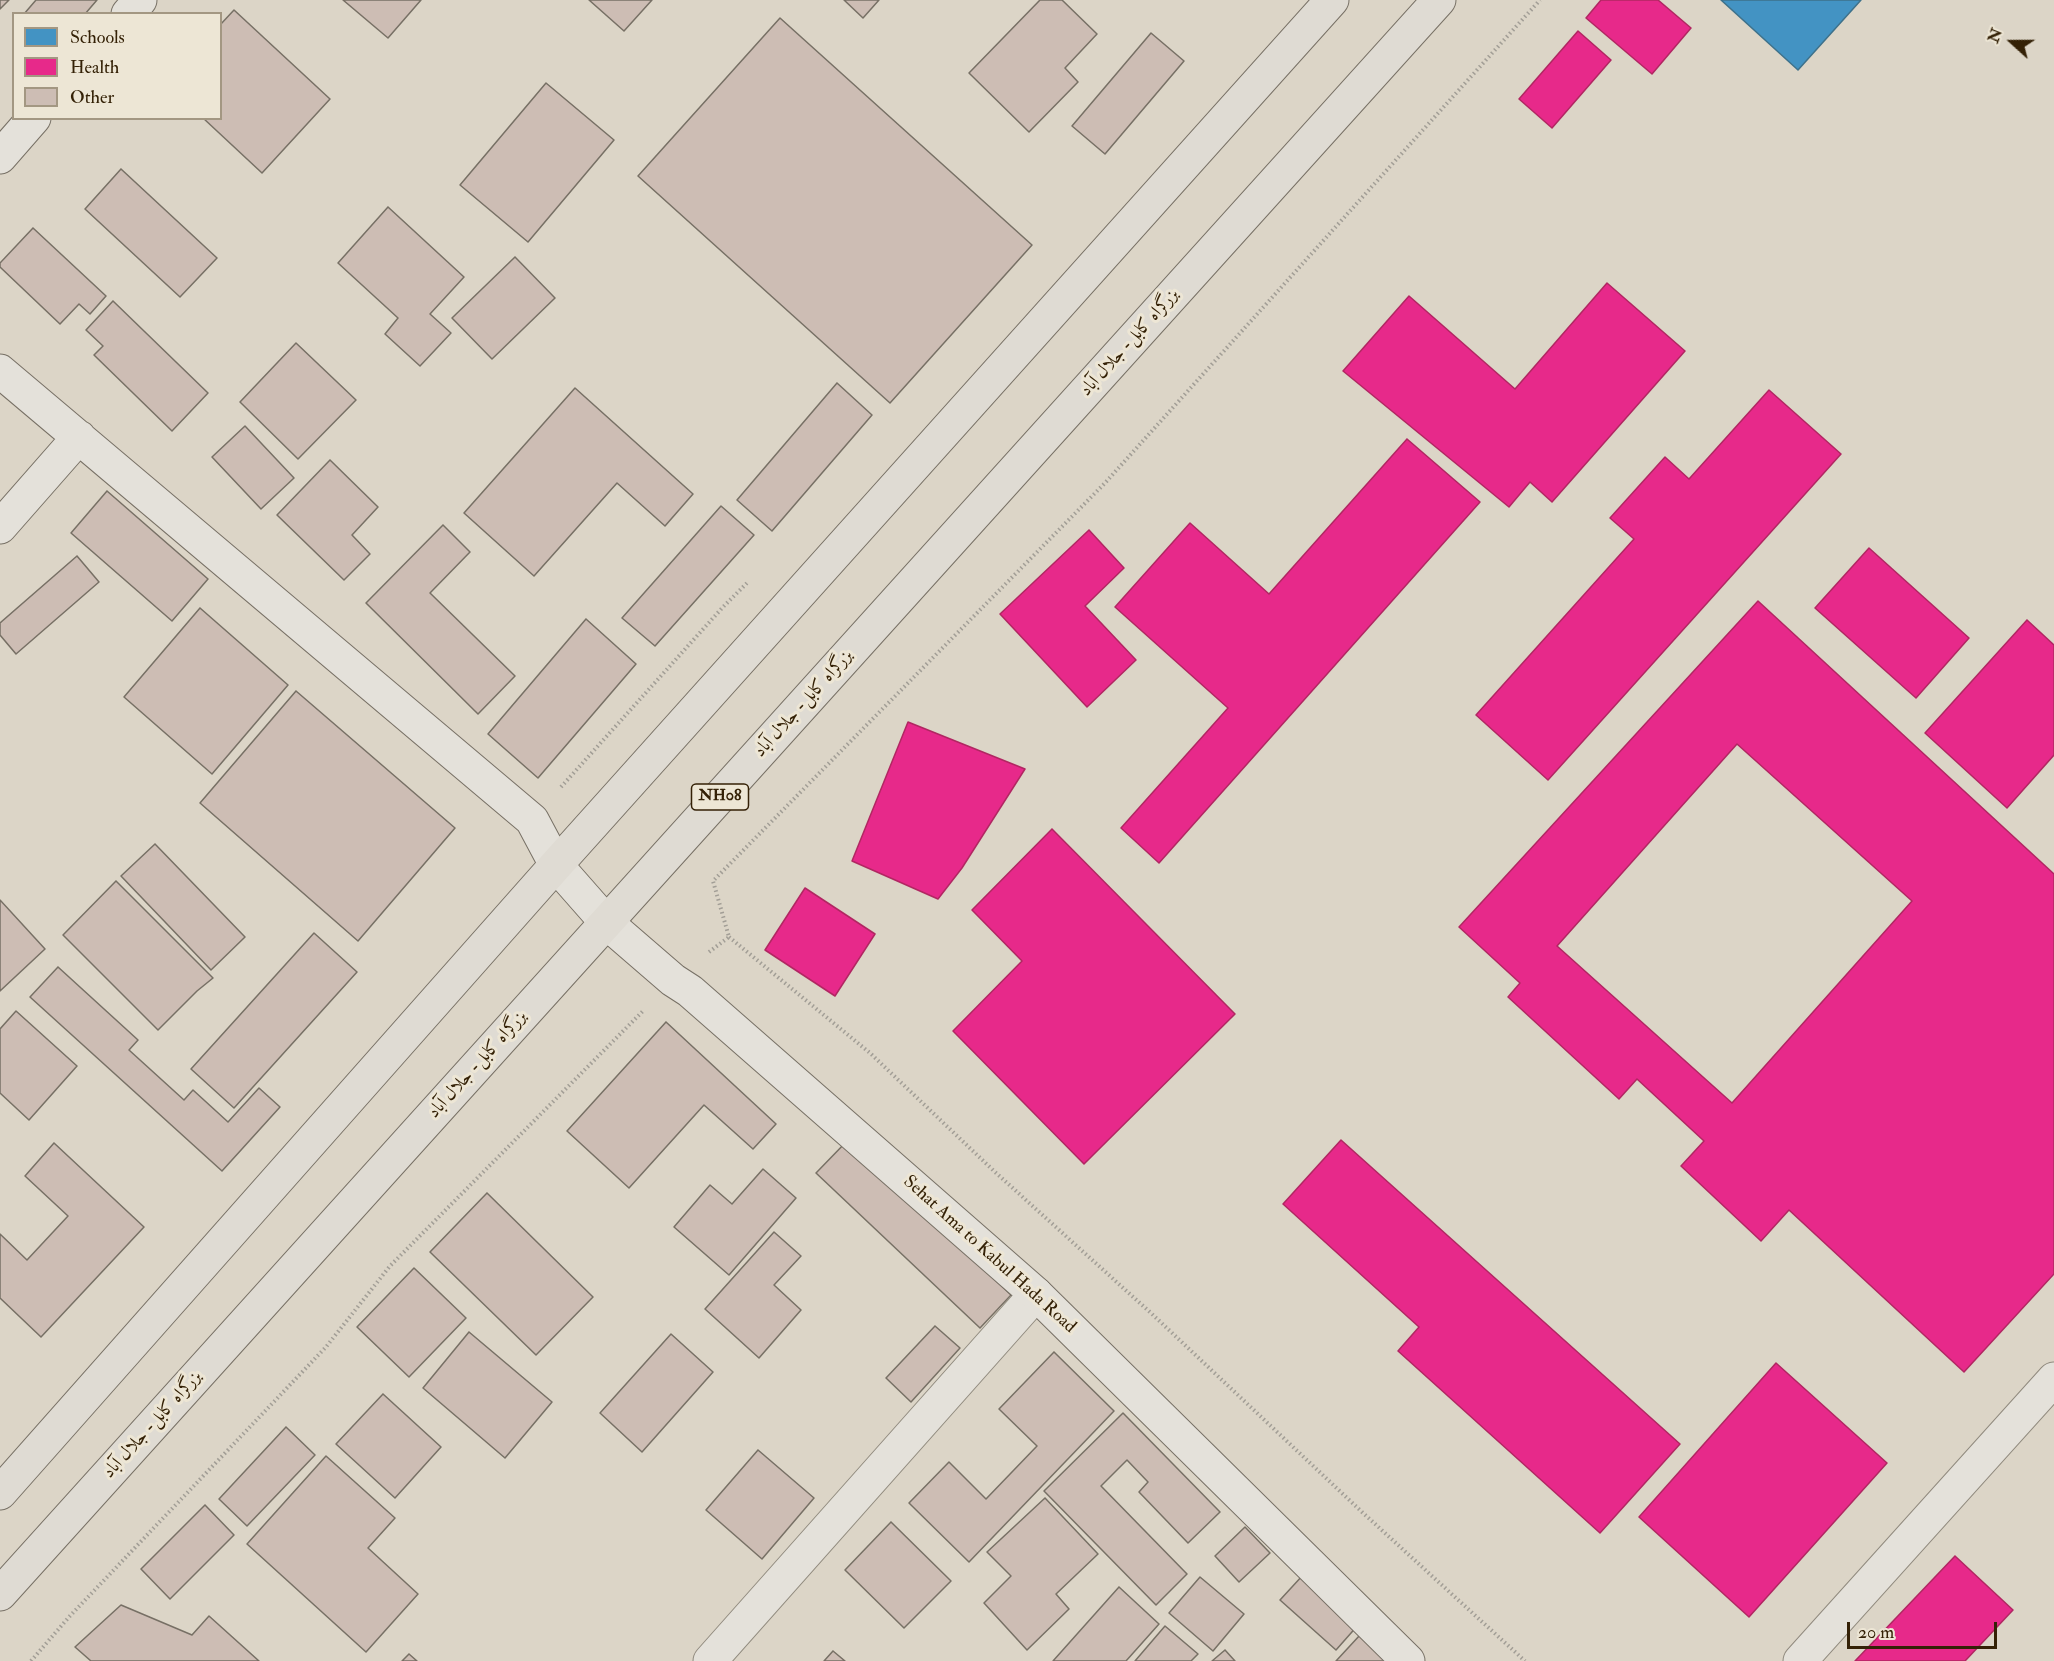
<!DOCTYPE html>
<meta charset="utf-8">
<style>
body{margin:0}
#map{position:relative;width:2054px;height:1661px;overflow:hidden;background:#dcd5c7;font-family:"IM FELL Double Pica",serif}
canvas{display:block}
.legend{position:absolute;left:12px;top:12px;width:210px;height:108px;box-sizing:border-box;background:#ede6d5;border:2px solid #a39782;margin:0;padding:8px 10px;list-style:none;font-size:18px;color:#342106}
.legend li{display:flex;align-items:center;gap:12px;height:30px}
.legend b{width:30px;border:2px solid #a39782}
.north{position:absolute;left:1982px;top:12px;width:60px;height:60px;-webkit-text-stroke:4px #ede6d5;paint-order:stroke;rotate:291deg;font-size:16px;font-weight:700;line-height:24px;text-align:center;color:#342106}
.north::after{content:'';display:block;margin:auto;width:21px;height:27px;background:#342106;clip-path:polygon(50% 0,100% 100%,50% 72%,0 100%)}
.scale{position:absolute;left:1847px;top:1622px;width:150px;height:27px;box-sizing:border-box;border:3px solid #342106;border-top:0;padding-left:8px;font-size:18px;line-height:21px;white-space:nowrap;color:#342106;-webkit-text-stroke:4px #ede6d5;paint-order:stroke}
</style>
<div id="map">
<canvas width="2054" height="1661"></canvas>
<ul class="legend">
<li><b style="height:16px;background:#4393c3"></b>Schools</li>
<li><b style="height:16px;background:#e7298a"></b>Health</li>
<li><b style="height:16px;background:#cdbdb4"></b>Other</li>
</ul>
<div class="north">N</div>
<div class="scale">20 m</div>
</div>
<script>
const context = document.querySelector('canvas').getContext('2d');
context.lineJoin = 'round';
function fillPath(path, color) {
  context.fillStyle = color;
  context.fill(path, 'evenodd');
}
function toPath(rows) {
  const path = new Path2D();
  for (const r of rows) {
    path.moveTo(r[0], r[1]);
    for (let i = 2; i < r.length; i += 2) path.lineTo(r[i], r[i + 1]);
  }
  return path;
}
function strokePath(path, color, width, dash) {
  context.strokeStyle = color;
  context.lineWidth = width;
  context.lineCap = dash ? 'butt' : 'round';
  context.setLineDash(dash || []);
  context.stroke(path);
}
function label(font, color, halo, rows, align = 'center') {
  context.font = font + ' "IM FELL Double Pica",Amiri,serif';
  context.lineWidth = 6;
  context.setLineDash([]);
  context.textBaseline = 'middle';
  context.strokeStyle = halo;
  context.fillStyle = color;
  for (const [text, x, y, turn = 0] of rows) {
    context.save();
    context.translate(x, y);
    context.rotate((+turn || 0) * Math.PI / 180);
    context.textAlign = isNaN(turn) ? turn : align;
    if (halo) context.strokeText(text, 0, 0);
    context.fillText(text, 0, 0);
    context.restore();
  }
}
const schools = toPath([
 [1721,0,1861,0,1798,70,1721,0]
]);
fillPath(schools, '#4393c3');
strokePath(schools, '#3e718a', 1.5);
const health = toPath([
 [1601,0,1658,0,1691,28,1652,74,1586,18,1601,0],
 [1578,31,1611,60,1552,128,1519,99,1578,31],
 [1607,283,1685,351,1552,502,1530,482,1509,507,1343,371,1409,296,1515,389,1607,283],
 [1769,390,1841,454,1548,780,1476,715,1634,539,1610,518,1665,457,1689,479,1769,390],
 [1407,439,1480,502,1159,863,1121,828,1228,708,1115,607,1190,523,1269,594,1407,439],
 [1089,530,1124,568,1085,606,1136,660,1087,707,1000,614,1089,530],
 [1869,548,1969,638,1916,698,1815,608,1869,548],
 [1758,601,2054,874,2054,1274,1964,1372,1789,1210,1761,1241,1681,1166,1704,1141,1637,1079,1619,1099,1508,997,1520,983,1459,927,1758,601],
 [1737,744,1912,901,1732,1103,1557,946,1737,744],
 [2027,620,2054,645,2054,755,2007,808,1925,733,2027,620],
 [908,722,1025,769,962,868,938,899,852,861,908,722],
 [1052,829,1235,1014,1084,1164,953,1031,1022,961,972,910,1052,829],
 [805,888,875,934,835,996,765,950,805,888],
 [1341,1140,1680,1444,1600,1533,1398,1351,1419,1327,1283,1204,1341,1140],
 [1776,1363,1887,1463,1749,1617,1639,1517,1776,1363],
 [1955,1556,2013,1610,1965,1661,1855,1661,1955,1556]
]);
fillPath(health, '#e7298a');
strokePath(health, '#b12762', 1.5);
const building = toPath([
 [0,0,9,0,0,9,0,0],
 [36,0,97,0,85,14,24,14,36,0],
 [343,0,421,0,388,38,343,0],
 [589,0,652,0,624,31,589,0],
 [844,0,879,0,863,18,844,0],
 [1040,0,1062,0,1097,34,1065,68,1078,82,1029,132,969,73,1040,0],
 [234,10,330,99,262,173,203,118,220,118,220,25,234,10],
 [780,18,1032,245,890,403,638,176,780,18],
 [1151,33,1184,61,1105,154,1072,126,1151,33],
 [546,83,614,140,528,242,460,185,546,83],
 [121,169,217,258,180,297,85,209,121,169],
 [388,207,464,277,430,314,451,333,420,366,385,334,398,318,338,263,388,207],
 [33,228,106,296,90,314,79,304,60,324,0,267,0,263,33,228],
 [515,257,555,298,492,359,452,318,515,257],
 [113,301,208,393,172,431,94,355,103,346,86,330,113,301],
 [296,343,356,400,298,459,240,402,296,343],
 [837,383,872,415,772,531,737,500,837,383],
 [575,388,693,494,665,526,617,483,534,576,464,513,575,388],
 [245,426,294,478,261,509,212,457,245,426],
 [330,460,378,507,352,535,370,554,344,580,277,515,330,460],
 [107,491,208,579,172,621,71,533,107,491],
 [721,506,754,535,655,646,622,618,721,506],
 [443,525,470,552,430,593,515,676,478,714,366,603,443,525],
 [77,556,99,582,16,654,0,635,0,623,77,556],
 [200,608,288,685,212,774,124,697,200,608],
 [586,619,636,664,538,778,488,734,586,619],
 [296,691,455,828,358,941,200,803,296,691],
 [155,844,245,937,211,970,121,876,155,844],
 [116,881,213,978,197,991,158,1030,63,935,116,881],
 [0,900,45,949,0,991,0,900],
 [314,933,357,972,234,1108,191,1069,314,933],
 [58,967,138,1040,129,1050,184,1100,193,1090,228,1122,259,1088,280,1107,222,1171,30,997,58,967],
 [16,1011,77,1066,29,1120,0,1093,0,1029,16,1011],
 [666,1022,776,1124,753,1149,704,1105,629,1188,567,1131,666,1022],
 [848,1140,1011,1295,980,1328,816,1173,848,1140],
 [54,1143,144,1227,41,1337,0,1298,0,1234,27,1260,68,1216,25,1176,54,1143],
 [763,1169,796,1198,729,1275,674,1227,710,1185,732,1204,763,1169],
 [487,1193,593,1297,536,1355,430,1252,487,1193],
 [774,1232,801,1256,774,1285,801,1310,759,1358,705,1309,774,1232],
 [414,1268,466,1318,409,1377,357,1327,414,1268],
 [935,1326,960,1348,911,1402,886,1378,935,1326],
 [469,1332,552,1402,505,1458,423,1388,469,1332],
 [671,1334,713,1372,642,1452,600,1413,671,1334],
 [1054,1352,1114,1411,969,1562,909,1503,949,1462,986,1499,1037,1446,999,1409,1054,1352],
 [383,1394,441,1447,395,1498,336,1444,383,1394],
 [1123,1413,1220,1512,1188,1543,1139,1492,1148,1482,1127,1460,1101,1486,1187,1574,1156,1605,1044,1491,1123,1413],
 [286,1427,315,1455,247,1526,219,1499,286,1427],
 [758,1450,814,1498,762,1559,706,1510,758,1450],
 [326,1456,395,1518,368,1548,418,1594,366,1652,247,1544,326,1456],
 [1045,1498,1098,1554,1056,1594,1069,1609,1027,1650,984,1603,1011,1576,987,1552,1045,1498],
 [205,1505,234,1535,170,1599,141,1569,205,1505],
 [891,1522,951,1581,904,1628,845,1570,891,1522],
 [1245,1527,1270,1553,1239,1582,1215,1556,1245,1527],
 [1303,1575,1359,1624,1336,1650,1280,1600,1303,1575],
 [1200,1577,1244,1614,1213,1651,1169,1613,1200,1577],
 [1119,1587,1159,1624,1126,1661,1053,1661,1119,1587],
 [121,1605,192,1635,209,1616,259,1661,91,1661,75,1647,121,1605],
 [1165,1626,1198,1654,1191,1661,1135,1661,1165,1626],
 [1360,1635,1388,1661,1336,1661,1360,1635],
 [1225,1650,1235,1661,1212,1661,1225,1650],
 [833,1651,845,1661,824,1661,833,1651],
 [409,1654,417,1661,402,1661,409,1654]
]);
fillPath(building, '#cdbdb4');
strokePath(building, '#777065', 1.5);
const street = toPath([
 [710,1661,1036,1294],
 [1800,1661,2054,1379]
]);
const secondary = toPath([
 [128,14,140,0],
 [0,157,34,118],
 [0,371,532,820,556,865,607,923,673,980,690,991,1036,1294,1408,1661],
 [0,527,79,437]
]);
const highway = toPath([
 [0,1493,556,865,1332,0],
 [0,1594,1439,0]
]);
strokePath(street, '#908a7e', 35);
strokePath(secondary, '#777065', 35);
strokePath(highway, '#777065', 35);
strokePath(toPath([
 [561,787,723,607,748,582],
 [729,937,870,1053,995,1172,1152,1314,1362,1512,1525,1661],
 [709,952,729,937,713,881,1105,483,1540,0],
 [31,1661,69,1617,326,1347,390,1266,643,1011]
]), '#a29e96', 4, [1.5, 3]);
strokePath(street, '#e4e1da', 33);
strokePath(secondary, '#e4e1da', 33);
strokePath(highway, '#dfdbd3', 33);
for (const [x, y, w] of [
 [720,797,57]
]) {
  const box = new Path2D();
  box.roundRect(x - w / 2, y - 13, w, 26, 4.5);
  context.fillStyle = '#ede6d5';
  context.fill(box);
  strokePath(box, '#342106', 1.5);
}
label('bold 16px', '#342106', null, [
 ["NH08",720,797]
]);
label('18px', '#342106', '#ede6d5', [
 ["بزرگراه کابل- جلال آباد",1130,343,-48],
 ["بزرگراه کابل- جلال آباد",804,704,-48],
 ["بزرگراه کابل- جلال آباد",478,1065,-48],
 ["Sehat Ama to Kabul Hada Road",989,1255,42],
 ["بزرگراه کابل- جلال آباد",153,1425,-48]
]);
</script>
